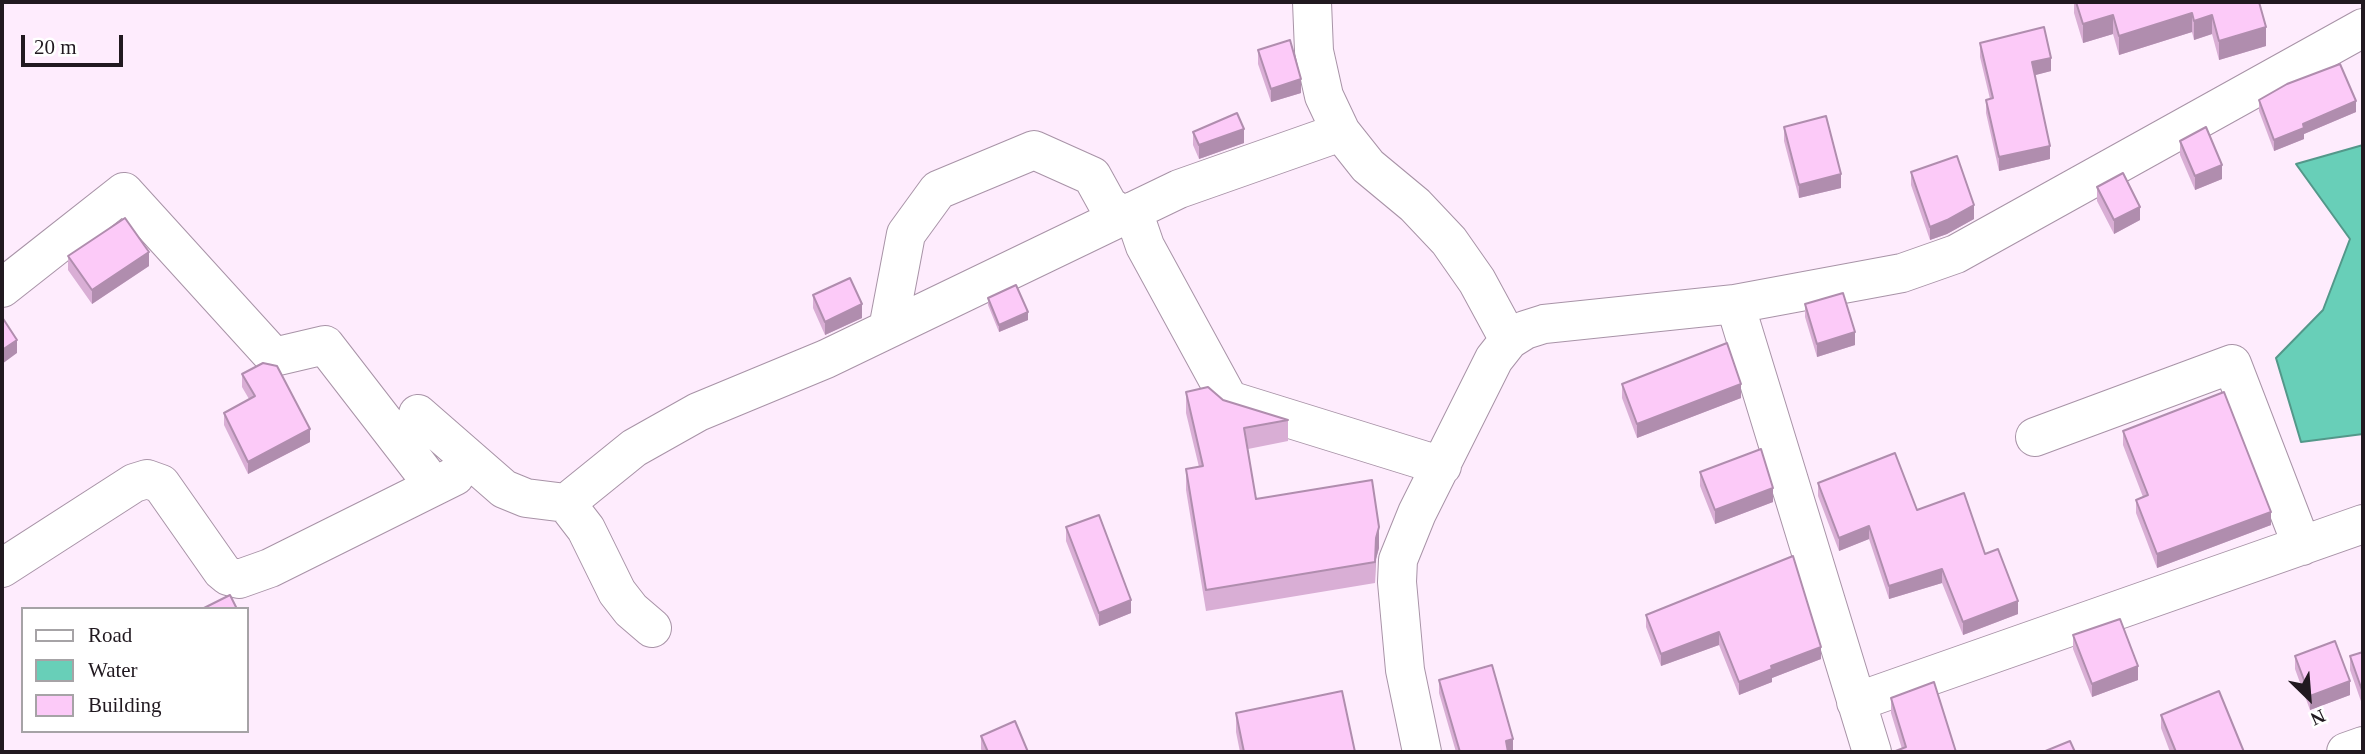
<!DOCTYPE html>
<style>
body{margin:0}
#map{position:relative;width:2365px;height:754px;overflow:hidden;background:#feecfd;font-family:Georgia,serif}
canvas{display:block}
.frame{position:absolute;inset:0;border:4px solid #211920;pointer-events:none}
.legend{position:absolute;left:21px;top:607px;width:228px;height:126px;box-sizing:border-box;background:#fff;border:2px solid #a6a3a6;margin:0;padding:9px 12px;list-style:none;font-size:21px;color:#211920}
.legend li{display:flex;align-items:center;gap:14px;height:35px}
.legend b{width:35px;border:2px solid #a6a3a6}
.north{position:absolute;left:2274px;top:663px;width:70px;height:70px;-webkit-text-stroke:5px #fff;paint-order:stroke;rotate:155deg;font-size:19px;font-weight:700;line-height:28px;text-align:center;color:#211920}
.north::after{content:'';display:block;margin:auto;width:24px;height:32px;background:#211920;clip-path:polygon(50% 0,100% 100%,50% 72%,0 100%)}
.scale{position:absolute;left:21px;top:35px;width:102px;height:32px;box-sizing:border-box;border:4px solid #211920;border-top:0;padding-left:9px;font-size:21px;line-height:24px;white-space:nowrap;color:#211920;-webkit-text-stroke:5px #fff;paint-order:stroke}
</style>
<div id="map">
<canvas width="2365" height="754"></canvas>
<div class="frame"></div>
<ul class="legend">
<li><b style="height:9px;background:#fff"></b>Road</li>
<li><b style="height:19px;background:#68cfb8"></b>Water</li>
<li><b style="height:19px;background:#fccaf8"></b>Building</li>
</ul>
<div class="north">N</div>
<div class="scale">20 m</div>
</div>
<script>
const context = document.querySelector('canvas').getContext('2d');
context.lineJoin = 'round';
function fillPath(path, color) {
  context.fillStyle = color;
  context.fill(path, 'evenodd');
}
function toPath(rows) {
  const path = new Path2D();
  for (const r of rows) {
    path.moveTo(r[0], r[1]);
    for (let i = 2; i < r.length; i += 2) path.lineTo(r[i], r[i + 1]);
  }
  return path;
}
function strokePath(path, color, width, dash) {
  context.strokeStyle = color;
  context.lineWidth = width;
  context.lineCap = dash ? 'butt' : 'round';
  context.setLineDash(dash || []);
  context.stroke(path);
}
const water = toPath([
 [2363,145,2363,434,2301,442,2276,358,2323,310,2350,239,2296,164,2363,145]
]);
fillPath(water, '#68cfb8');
strokePath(water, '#53988a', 2);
const minor = toPath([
 [1312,2,1314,51,1324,96,1341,132,1368,166,1415,205,1449,241,1477,281,1509,340],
 [1133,211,1145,246,1229,400,1442,466],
 [2,288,124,192,274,357,325,345,434,486],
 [1735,304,1872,752],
 [888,329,906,234,938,190,1034,150,1092,176,1108,205,1123,216],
 [418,414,504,489,526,498,566,503,634,448,698,412,826,359,1179,189,1341,132],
 [2035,437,2232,364,2302,546],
 [566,503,586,529,617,592,631,610,652,628],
 [2,568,134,483,147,479,161,484,222,571,228,576,239,579,270,568,455,476],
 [1856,702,2363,524],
 [1422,752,1405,670,1397,582,1398,560,1417,513,1494,359,1509,340,1525,330,1544,324,1735,304,1902,273,1956,254,2363,28],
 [2346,752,2363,746]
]);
strokePath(minor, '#a893a7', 40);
strokePath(minor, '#fff', 38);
fillPath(toPath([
 [2074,2,2259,2,2266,46,2219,60,2212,34,2194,40,2192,32,2119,55,2113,34,2083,43,2074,13],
 [1980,43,2051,71,2035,75,2050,159,1999,171,1986,113,1986,100,1990,99,1980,57],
 [1258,50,1301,93,1271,102,1258,64],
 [2259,100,2356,112,2304,134,2304,139,2274,151,2259,111],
 [1784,127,1841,188,1799,198,1784,141],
 [1193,132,1244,143,1199,159,1193,145],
 [2180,141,2222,179,2195,190,2180,155],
 [1911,172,1974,219,1947,234,1930,240,1911,185],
 [2097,187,2140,220,2114,234,2097,201],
 [68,256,149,266,92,304,68,270],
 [813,295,862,318,825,335,813,308],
 [988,298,1028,320,999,332,988,305],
 [1805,304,1855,345,1817,357,1805,317],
 [242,374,310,442,248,474,224,425,224,413,249,399,242,387],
 [1622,384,1741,398,1637,438,1622,398],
 [1186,392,1223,400,1288,420,1288,441,1248,449,1256,499,1379,548,1376,559,1375,583,1206,611,1186,490,1186,469,1199,467,1186,413],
 [2123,431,2271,525,2157,568,2136,513,2136,500,2143,497,2123,445],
 [1700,472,1773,502,1715,524,1700,486],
 [1818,483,1917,510,1985,554,2018,614,1963,635,1942,583,1889,599,1869,539,1839,551,1818,496],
 [1066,527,1131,613,1099,626,1066,541],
 [1646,615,1821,659,1772,678,1772,682,1739,695,1719,645,1661,666,1646,627],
 [2073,635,2138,680,2092,697,2073,649],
 [2363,652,2363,707,2350,670,2350,656],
 [2295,656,2350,695,2310,710,2295,669],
 [1439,680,1513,751,1508,752,1456,752,1439,693],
 [1891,698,1956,752,1902,749,1891,713],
 [1236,713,1355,752,1240,752,1236,732],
 [2161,715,2244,752,2170,752,2161,728],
 [981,736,1028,752,982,752,981,749]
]), '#d9aed5');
fillPath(toPath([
 [2192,13,2192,32,2119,55,2119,36],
 [2113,15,2113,34,2083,43,2083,24],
 [2212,15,2212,34,2194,40,2194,21],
 [2266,27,2266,46,2219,60,2219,41],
 [2051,58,2051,71,2032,76,2032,62],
 [1301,79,1301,93,1271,102,1271,89],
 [2356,101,2356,112,2304,134,2304,139,2274,151,2274,140,2303,124],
 [1244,129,1244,143,1199,159,1199,145],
 [2050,146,2050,159,1999,171,1999,157],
 [2222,165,2222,179,2195,190,2195,176],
 [1841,174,1841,188,1799,198,1799,185],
 [1974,205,1974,219,1947,234,1930,240,1930,227],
 [2140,207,2140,220,2114,234,2114,220],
 [149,252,149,266,92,304,92,290],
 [862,304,862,318,825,335,825,322],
 [1028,312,1028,320,999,332,999,325],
 [1855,332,1855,345,1817,357,1817,344],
 [17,340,17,353,2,364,2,350],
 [1741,384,1741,398,1637,438,1637,424],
 [310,429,310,442,248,474,248,462],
 [1773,488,1773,502,1715,524,1715,510],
 [2271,512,2271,525,2157,568,2157,554],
 [1869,526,1869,539,1839,551,1839,538],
 [1379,527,1379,548,1376,559,1375,583,1376,538],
 [1942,569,1942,583,1889,599,1889,586],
 [1131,600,1131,613,1099,626,1099,613],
 [2018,601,2018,614,1963,635,1963,622],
 [248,630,248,644,247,644,247,631],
 [1719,632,1719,645,1661,666,1661,654],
 [1821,647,1821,659,1772,678,1772,682,1739,695,1739,682,1771,666],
 [2138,666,2138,680,2092,697,2092,684],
 [2350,681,2350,695,2310,710,2310,696],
 [1513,739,1513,751,1508,752,1506,741]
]), '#b08dae');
const building = toPath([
 [2076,2,2259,2,2266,27,2219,41,2212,15,2194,21,2192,13,2119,36,2113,15,2083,24,2076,2],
 [2044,27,2051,58,2032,62,2050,146,1999,157,1986,100,1993,98,1980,43,2044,27],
 [1290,40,1301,79,1271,89,1258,50,1290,40],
 [2340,64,2356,101,2303,124,2304,128,2274,140,2259,100,2287,84,2340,64],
 [1237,113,1244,129,1199,145,1193,132,1237,113],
 [1826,116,1841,174,1799,185,1784,127,1826,116],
 [2206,127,2222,165,2195,176,2180,141,2206,127],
 [1957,156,1974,205,1947,220,1930,227,1911,172,1957,156],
 [2123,173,2140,207,2114,220,2097,187,2123,173],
 [125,218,149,252,92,290,68,256,125,218],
 [850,278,862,304,825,322,813,295,850,278],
 [1016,285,1028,312,999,325,988,298,1016,285],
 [1843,293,1855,332,1817,344,1805,304,1843,293],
 [2,317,17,340,2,350,2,317],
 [1727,343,1741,384,1637,424,1622,384,1727,343],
 [263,363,277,366,310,429,248,462,224,413,255,396,242,374,263,363],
 [1208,387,1223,400,1288,420,1244,428,1256,499,1372,480,1379,527,1376,538,1375,562,1206,590,1186,469,1203,466,1186,392,1208,387],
 [2224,392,2271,512,2157,554,2136,500,2148,495,2123,431,2224,392],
 [1761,449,1773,488,1715,510,1700,472,1761,449],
 [1895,453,1917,510,1964,493,1985,554,1998,549,2018,601,1963,622,1942,569,1889,586,1869,526,1839,538,1818,483,1895,453],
 [1099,515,1131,600,1099,613,1066,527,1099,515],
 [1793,556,1821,647,1771,666,1772,669,1739,682,1719,632,1661,654,1646,615,1793,556],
 [230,595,237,609,202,609,230,595],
 [2120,619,2138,666,2092,684,2073,635,2120,619],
 [2335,641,2350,681,2310,696,2295,656,2335,641],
 [2363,652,2363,693,2350,656,2363,652],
 [1492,665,1513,739,1506,741,1508,752,1460,752,1439,680,1492,665],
 [1934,682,1956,752,1893,752,1906,747,1891,698,1934,682],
 [1342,691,1355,752,1244,752,1236,713,1342,691],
 [2219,691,2244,752,2176,752,2161,715,2219,691],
 [1015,721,1028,752,988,752,981,736,1015,721],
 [2070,741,2075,752,2043,752,2070,741]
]);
fillPath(building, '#fccaf8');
strokePath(building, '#b08dae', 2);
</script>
